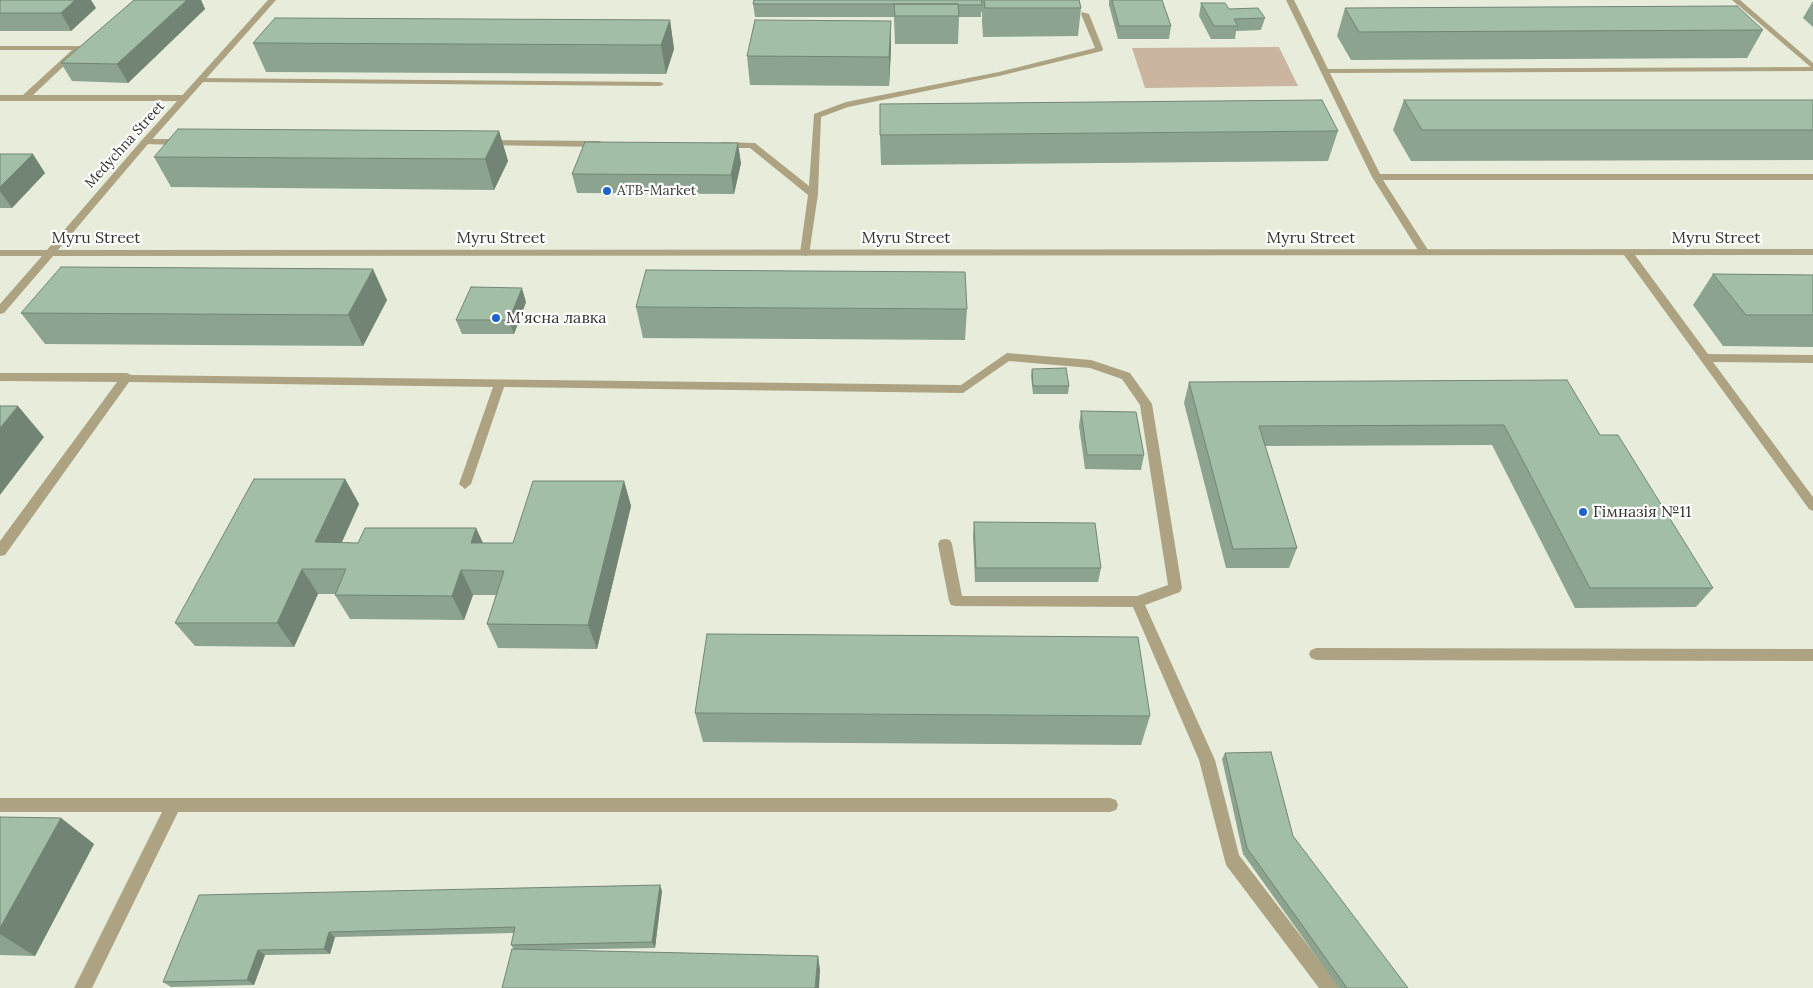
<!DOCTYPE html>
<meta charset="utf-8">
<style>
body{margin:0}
canvas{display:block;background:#e7edda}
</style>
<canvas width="1813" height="988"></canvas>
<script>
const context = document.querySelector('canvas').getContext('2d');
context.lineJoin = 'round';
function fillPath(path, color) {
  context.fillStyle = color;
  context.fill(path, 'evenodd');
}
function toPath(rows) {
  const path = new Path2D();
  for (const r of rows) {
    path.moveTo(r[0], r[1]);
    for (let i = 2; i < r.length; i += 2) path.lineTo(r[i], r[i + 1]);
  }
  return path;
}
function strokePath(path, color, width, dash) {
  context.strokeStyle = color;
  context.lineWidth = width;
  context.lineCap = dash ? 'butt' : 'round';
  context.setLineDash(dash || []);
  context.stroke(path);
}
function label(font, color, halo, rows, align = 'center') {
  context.font = font + ' Lora,serif';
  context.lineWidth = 4.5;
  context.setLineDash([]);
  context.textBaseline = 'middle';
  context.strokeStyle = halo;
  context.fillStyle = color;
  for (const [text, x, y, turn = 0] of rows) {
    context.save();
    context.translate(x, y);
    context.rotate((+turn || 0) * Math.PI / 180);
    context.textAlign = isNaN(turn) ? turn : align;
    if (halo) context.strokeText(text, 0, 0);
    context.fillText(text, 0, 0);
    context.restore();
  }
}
fillPath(toPath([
 [1279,47,1298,86,1145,88,1132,48]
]), '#cbb5a0');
fillPath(toPath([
 [1286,0,1294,0,1328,69,1813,67,1813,71,1330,73,1380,174,1813,174,1813,180,1383,180,1430,253,1429,255,1421,255,1372,177,1286,0],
 [1082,12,1089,14,1103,49,1102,51,999,76,848,107,821,117,818,194,809,255,805,256,800,253,808,195,750,148,722,148,718,145,722,142,755,143,809,186,814,114,846,102,999,72,1095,48,1081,14,1082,12],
 [0,46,79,46,83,48,33,95,185,95,189,98,185,101,0,101,0,95,23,95,72,50,0,50,0,46],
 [198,78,660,82,664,84,660,86,201,82,198,82,198,78],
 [145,139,182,139,186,142,182,145,142,144,142,140,145,139],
 [487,140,600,141,604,144,600,147,484,145,484,141,487,140],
 [1628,250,1632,251,1708,354,1813,355,1813,363,1713,362,1813,497,1813,511,1809,509,1624,255,1624,251,1628,250],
 [1007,353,1091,360,1130,373,1152,404,1182,588,1180,592,1145,605,1215,760,1239,855,1336,982,1339,988,1319,988,1226,865,1199,760,1133,607,956,606,951,605,949,601,938,544,940,540,945,539,950,540,952,544,962,596,1137,596,1168,585,1140,405,1122,379,1090,368,1009,361,963,393,504,387,471,484,465,489,459,484,493,387,129,382,5,555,0,556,0,541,117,382,0,381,0,373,127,373,131,375,961,385,1007,353],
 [1316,648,1813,649,1813,661,1316,660,1311,658,1309,654,1311,650,1316,648],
 [0,798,1110,798,1116,800,1118,805,1116,810,1110,812,178,812,92,988,74,988,162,812,0,812,0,798]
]), '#ada382');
fillPath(toPath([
 [268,0,276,0,148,144,58,250,1813,249,1813,255,53,256,4,313,0,314,0,304,42,256,0,256,0,250,47,250,142,140,268,0],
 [1732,0,1740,0,1813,63,1813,69,1732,0]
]), '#ada382');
fillPath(toPath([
 [0,0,96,8,71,31,0,31],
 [134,0,201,0,205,9,128,83,72,81,61,63],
 [754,0,1079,0,1081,8,1078,36,983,37,982,22,982,12,981,12,981,17,959,17,958,44,895,44,894,17,755,17,753,4],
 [1109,0,1162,0,1171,26,1169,39,1118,39,1109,5],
 [1813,1,1813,27,1803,18],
 [1201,3,1229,9,1265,18,1261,30,1236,31,1235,39,1211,39,1199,16],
 [1345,8,1763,30,1747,58,1351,60,1337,36],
 [670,20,674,49,666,74,266,72,253,43],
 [891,49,889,86,750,85,747,56],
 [1404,100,1813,100,1813,160,1411,161,1393,130],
 [499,131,508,161,494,190,171,187,154,157],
 [1338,131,1328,161,881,165,880,135],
 [0,154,45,173,12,208,0,208],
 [741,163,734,194,577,193,572,174],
 [1713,274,1813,275,1813,347,1723,346,1693,305],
 [387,300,363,346,45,344,21,313],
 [526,302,514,334,462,334,456,320],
 [636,307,967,309,965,340,643,338],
 [1032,369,1069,386,1068,394,1033,394,1031,376],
 [1189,382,1600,435,1713,588,1696,607,1575,608,1492,445,1265,446,1297,548,1289,568,1226,568,1184,403],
 [1081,411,1144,455,1141,470,1085,469,1079,426],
 [345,479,359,504,342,542,358,543,476,528,483,543,513,543,624,481,631,506,597,649,498,648,487,624,496,595,473,595,464,620,350,619,335,595,336,594,318,594,294,647,195,646,175,623],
 [974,522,1101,568,1098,582,975,582,973,536],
 [695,713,1150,716,1141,745,703,742],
 [1225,753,1408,988,1339,988,1243,854,1222,759],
 [0,817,61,818,94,844,35,956,0,955],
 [662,891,655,948,540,950,818,956,820,971,514,949,511,945,514,933,335,937,330,954,265,955,254,985,171,987,163,982,199,895]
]), '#8ca38f');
fillPath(toPath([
 [75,0,91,0,96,8,71,31,61,13],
 [187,0,201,0,205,9,128,83,117,64],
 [670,20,674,49,666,74,661,45],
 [891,21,891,49,889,86,889,57],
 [499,131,508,161,494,190,485,159],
 [738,143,741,163,734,194,731,175],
 [33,154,45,173,12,208,0,191,0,187],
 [373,269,387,300,363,346,348,315],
 [522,288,526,302,514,334,509,320],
 [18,406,44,437,0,495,0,428],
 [345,479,359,504,331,566,315,542],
 [624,481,631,506,597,649,588,625],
 [476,528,487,552,471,543],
 [302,569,318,594,294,647,277,623],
 [461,570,473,595,464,620,452,596],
 [61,818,94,844,35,956,0,934,0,928],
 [660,885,662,891,655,948,652,942],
 [329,932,335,937,330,954,324,949],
 [258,950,265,955,254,985,247,980],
 [818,956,820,971,819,988,815,988]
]), '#728574');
const building = toPath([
 [0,0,75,0,61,13,0,13,0,0],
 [134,0,187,0,117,64,61,63,134,0],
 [754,0,981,0,982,5,958,5,958,4,753,4,754,0],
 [984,0,1079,0,1081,8,985,8,984,0],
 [1112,0,1162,0,1171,26,1119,26,1112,0],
 [1201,3,1225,3,1229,9,1258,8,1265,18,1234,19,1238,26,1214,26,1201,3],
 [894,4,958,4,959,16,895,16,894,4],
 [1737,6,1763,30,1359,32,1345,8,1737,6],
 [275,18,670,20,661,45,253,43,275,18],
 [755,20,891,21,889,57,747,56,755,20],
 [1322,100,1338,131,880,135,880,104,1322,100],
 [1404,100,1813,100,1813,130,1422,130,1404,100],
 [178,129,499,131,485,159,154,157,178,129],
 [585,142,738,143,731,175,572,174,585,142],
 [0,154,33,154,0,187,0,154],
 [61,267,373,269,348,315,21,313,61,267],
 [646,270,965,272,967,309,636,307,646,270],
 [1713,274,1813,275,1813,315,1746,315,1713,274],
 [471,287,522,288,509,320,456,320,471,287],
 [1066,368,1069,386,1033,386,1032,369,1066,368],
 [1567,380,1600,435,1618,435,1713,588,1590,588,1504,425,1259,426,1297,548,1233,549,1189,382,1567,380],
 [0,406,18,406,0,428,0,406],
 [1081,411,1136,412,1144,455,1087,455,1081,411],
 [254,479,345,479,315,542,358,543,365,528,476,528,471,543,513,543,533,481,624,481,588,625,487,624,504,571,461,570,452,596,335,595,346,569,302,569,277,623,175,623,254,479],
 [974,522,1095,523,1101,568,976,568,974,522],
 [707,634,1138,637,1150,716,695,713,707,634],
 [1271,752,1293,836,1408,988,1347,988,1247,848,1225,753,1271,752],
 [0,817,61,818,0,928,0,817],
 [660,885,652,942,511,945,515,927,329,932,324,949,258,950,247,980,163,982,199,895,660,885],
 [512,949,818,956,815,988,502,988,512,949]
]);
fillPath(building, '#a3bea6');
strokePath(building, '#728574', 1);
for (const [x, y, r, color] of [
 [607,191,5,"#1e62ce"],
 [496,318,5,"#1e62ce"],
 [1583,512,5,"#1e62ce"]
]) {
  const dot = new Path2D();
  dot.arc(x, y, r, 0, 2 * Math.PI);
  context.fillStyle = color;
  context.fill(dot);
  strokePath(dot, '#fff', 2);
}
label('14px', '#32342d', '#fff', [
 ["Medychna Street",125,145,-48]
]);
label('14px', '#32342d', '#fff', [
 ["ATB-Market",617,191]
], 'left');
label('16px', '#32342d', '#fff', [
 ["Myru Street",96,238],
 ["Myru Street",501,238],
 ["Myru Street",906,238],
 ["Myru Street",1311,238],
 ["Myru Street",1716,238]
]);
label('16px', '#32342d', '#fff', [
 ["М'ясна лавка",506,318],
 ["Гімназія №11",1593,512]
], 'left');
</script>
